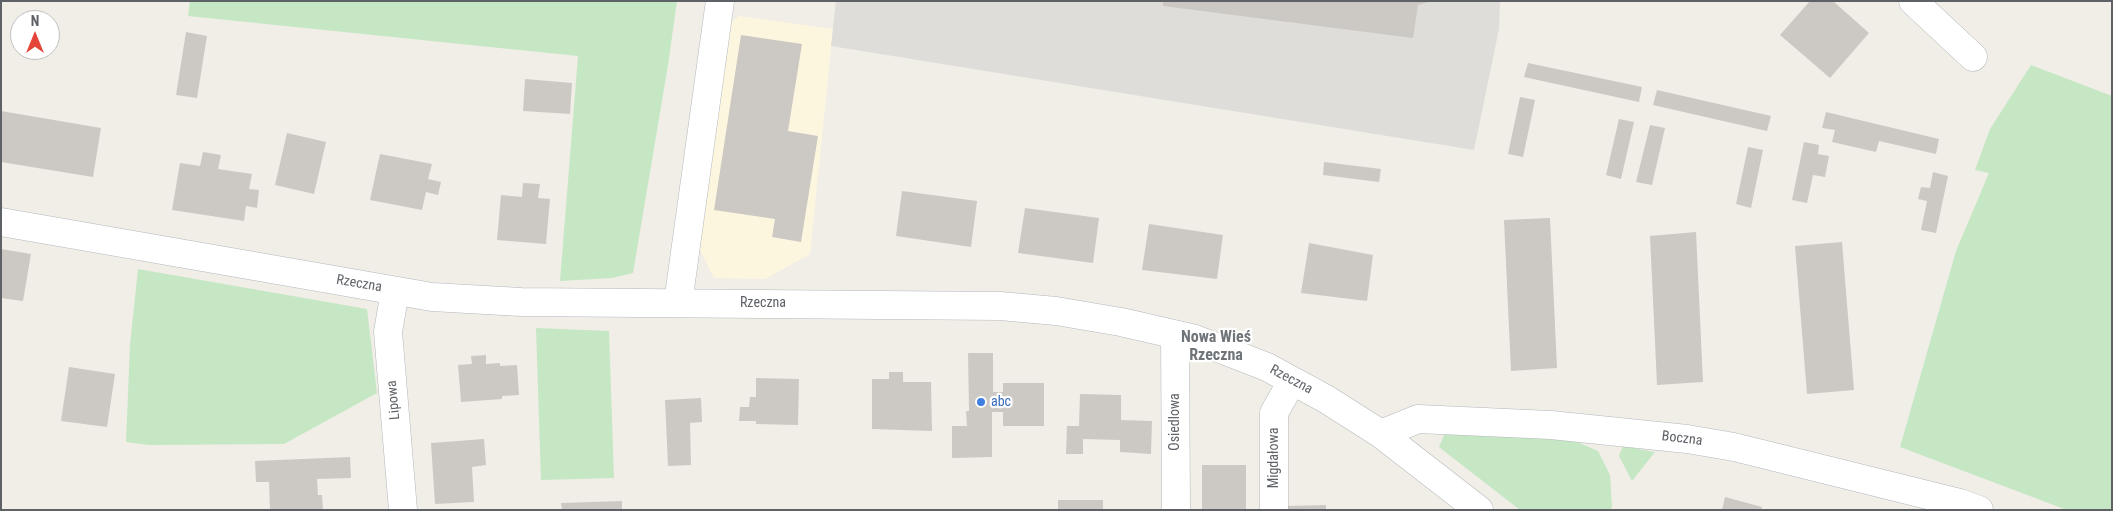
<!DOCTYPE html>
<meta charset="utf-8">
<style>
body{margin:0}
#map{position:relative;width:2113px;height:511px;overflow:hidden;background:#f0eee7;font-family:"Roboto Condensed",sans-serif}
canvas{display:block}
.frame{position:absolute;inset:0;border:2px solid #5e6267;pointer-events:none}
.north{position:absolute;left:10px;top:10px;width:50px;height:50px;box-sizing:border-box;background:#fff;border:1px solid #bfc0c2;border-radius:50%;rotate:0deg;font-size:14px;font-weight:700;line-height:20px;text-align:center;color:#5e6267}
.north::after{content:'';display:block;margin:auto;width:18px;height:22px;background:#e54438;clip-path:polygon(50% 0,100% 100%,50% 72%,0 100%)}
</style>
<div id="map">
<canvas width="2113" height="511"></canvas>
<div class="frame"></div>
<div class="north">N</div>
</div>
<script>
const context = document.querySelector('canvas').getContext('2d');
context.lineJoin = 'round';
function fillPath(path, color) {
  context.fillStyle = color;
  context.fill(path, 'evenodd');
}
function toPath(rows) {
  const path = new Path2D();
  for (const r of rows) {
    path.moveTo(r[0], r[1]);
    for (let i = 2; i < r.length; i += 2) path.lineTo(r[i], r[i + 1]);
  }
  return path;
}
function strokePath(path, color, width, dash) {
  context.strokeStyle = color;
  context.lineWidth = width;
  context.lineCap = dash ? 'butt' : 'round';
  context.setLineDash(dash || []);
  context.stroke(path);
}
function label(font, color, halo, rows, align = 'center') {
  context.font = font + ' "Roboto Condensed",sans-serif';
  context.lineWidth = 4.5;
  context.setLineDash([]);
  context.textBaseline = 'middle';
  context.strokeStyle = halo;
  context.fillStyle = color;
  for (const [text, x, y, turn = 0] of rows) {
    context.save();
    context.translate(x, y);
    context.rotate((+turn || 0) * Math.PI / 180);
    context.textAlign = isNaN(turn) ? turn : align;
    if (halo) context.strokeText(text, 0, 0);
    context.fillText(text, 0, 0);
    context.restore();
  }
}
fillPath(toPath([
 [739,16,833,29,810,254,765,279,714,278,694,238,725,28]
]), '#fdf6df');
fillPath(toPath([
 [836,1,1500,1,1499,29,1474,150,831,46]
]), '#dfddd9');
fillPath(toPath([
 [190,1,677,1,668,65,633,273,612,278,560,281,578,56,188,16],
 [2031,65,2112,96,2112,510,2067,510,1900,447,1956,251,1989,173,1975,170,1990,129],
 [138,269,367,309,377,393,284,444,149,445,126,442,130,345],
 [536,328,609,331,614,478,541,480],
 [1447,428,1568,438,1598,451,1610,475,1612,507,1610,510,1520,510,1439,447],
 [1623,446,1655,452,1632,481,1619,456]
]), '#c5e7c4');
fillPath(toPath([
 [1163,1,1428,1,1428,2,1418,5,1413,38,1163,6],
 [1810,1,1833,1,1869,33,1830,78,1780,35],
 [186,32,207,36,197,98,176,95],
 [741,35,802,44,788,131,818,136,801,242,772,237,775,219,714,210],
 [1528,63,1642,87,1639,102,1524,77],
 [525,79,572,83,570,114,523,111],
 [1657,90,1771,116,1767,131,1653,105],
 [1520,97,1535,100,1523,157,1508,154],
 [1,111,101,128,93,177,1,162],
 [1826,112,1939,139,1936,154,1879,141,1876,152,1832,142,1835,130,1822,128],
 [1619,119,1634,122,1621,179,1606,175],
 [1650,125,1665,128,1652,185,1636,182],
 [287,133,326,142,314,194,275,185],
 [1804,142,1819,145,1818,154,1829,156,1825,177,1813,175,1807,203,1792,200],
 [1748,147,1763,150,1751,208,1736,204],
 [203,152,221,155,218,169,252,174,249,189,259,190,257,208,246,206,244,221,172,210,180,163,200,166],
 [380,154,432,164,428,179,441,182,438,195,426,192,422,210,370,200],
 [1324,162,1381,169,1379,182,1323,175],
 [1933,172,1948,176,1936,233,1921,230,1927,201,1918,199,1921,187,1930,188],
 [523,183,540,184,538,198,550,199,546,244,497,240,501,195,522,197],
 [902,191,977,201,971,247,896,236],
 [1025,208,1099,218,1093,263,1018,253],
 [1550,218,1557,368,1511,371,1504,220],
 [1149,224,1223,235,1217,279,1142,270],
 [1696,232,1703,382,1657,385,1650,236],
 [1842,242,1854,390,1807,394,1795,246],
 [1309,243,1373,255,1367,301,1301,293],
 [1,249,31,254,23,301,1,298],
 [968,353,993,353,993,392,1003,392,1003,383,1044,383,1044,426,1003,426,1003,412,992,412,992,457,952,458,952,426,967,426,966,411,969,411],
 [486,355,486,364,500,363,500,366,517,365,519,395,502,396,502,399,461,402,458,365,472,364,471,356],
 [69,367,115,374,107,427,61,421],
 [889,372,903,372,903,382,931,382,932,431,872,429,872,379,889,379],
 [756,378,799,379,798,425,756,424,756,421,739,421,740,407,749,407,750,397,756,397],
 [1080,394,1121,395,1121,420,1152,421,1151,454,1120,452,1120,440,1083,439,1083,454,1066,454,1067,426,1079,426],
 [701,398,702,422,690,423,691,465,668,466,665,400],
 [484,439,486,465,472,467,474,502,435,504,431,443],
 [350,457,351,478,317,479,318,495,322,495,323,510,270,510,269,482,256,482,255,461],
 [1202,465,1246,465,1246,510,1202,510],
 [1725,497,1762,507,1761,510,1722,510],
 [1058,500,1103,500,1103,510,1058,510],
 [622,501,622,510,562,510,561,503],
 [1326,505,1326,510,1287,510,1287,506]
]), '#ccc9c4');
const minor = toPath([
 [1913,1,1973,57],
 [1,222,432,297,521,302,1000,306,1056,311,1121,322,1195,339,1267,367,1326,399,1381,434,1479,510],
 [395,291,388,332,403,510],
 [678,303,720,1],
 [1175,335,1176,510],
 [1381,434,1418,419,1551,425,1687,439,1734,447,1960,503,1979,510],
 [1274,510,1274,413,1292,381]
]);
strokePath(minor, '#b4b7bb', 29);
strokePath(minor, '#fff', 28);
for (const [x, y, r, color] of [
 [981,402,5,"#3f7fe0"]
]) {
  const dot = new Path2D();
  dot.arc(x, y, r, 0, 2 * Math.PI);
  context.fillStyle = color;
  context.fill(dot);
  strokePath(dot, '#fff', 2);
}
label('14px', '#5e6267', '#fff', [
 ["Rzeczna",359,284,10],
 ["Rzeczna",763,303],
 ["Rzeczna",1291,380,28],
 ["Lipowa",394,400,-95],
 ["Osiedlowa",1175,422,-90],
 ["Boczna",1682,439,7],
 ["Migdałowa",1274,458,-90]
]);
label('14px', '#366cbe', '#fff', [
 ["abc",991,402]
], 'left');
label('bold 16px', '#6f7479', '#fff', [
 ["Nowa Wieś",1216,338],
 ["Rzeczna",1216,356]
]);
</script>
